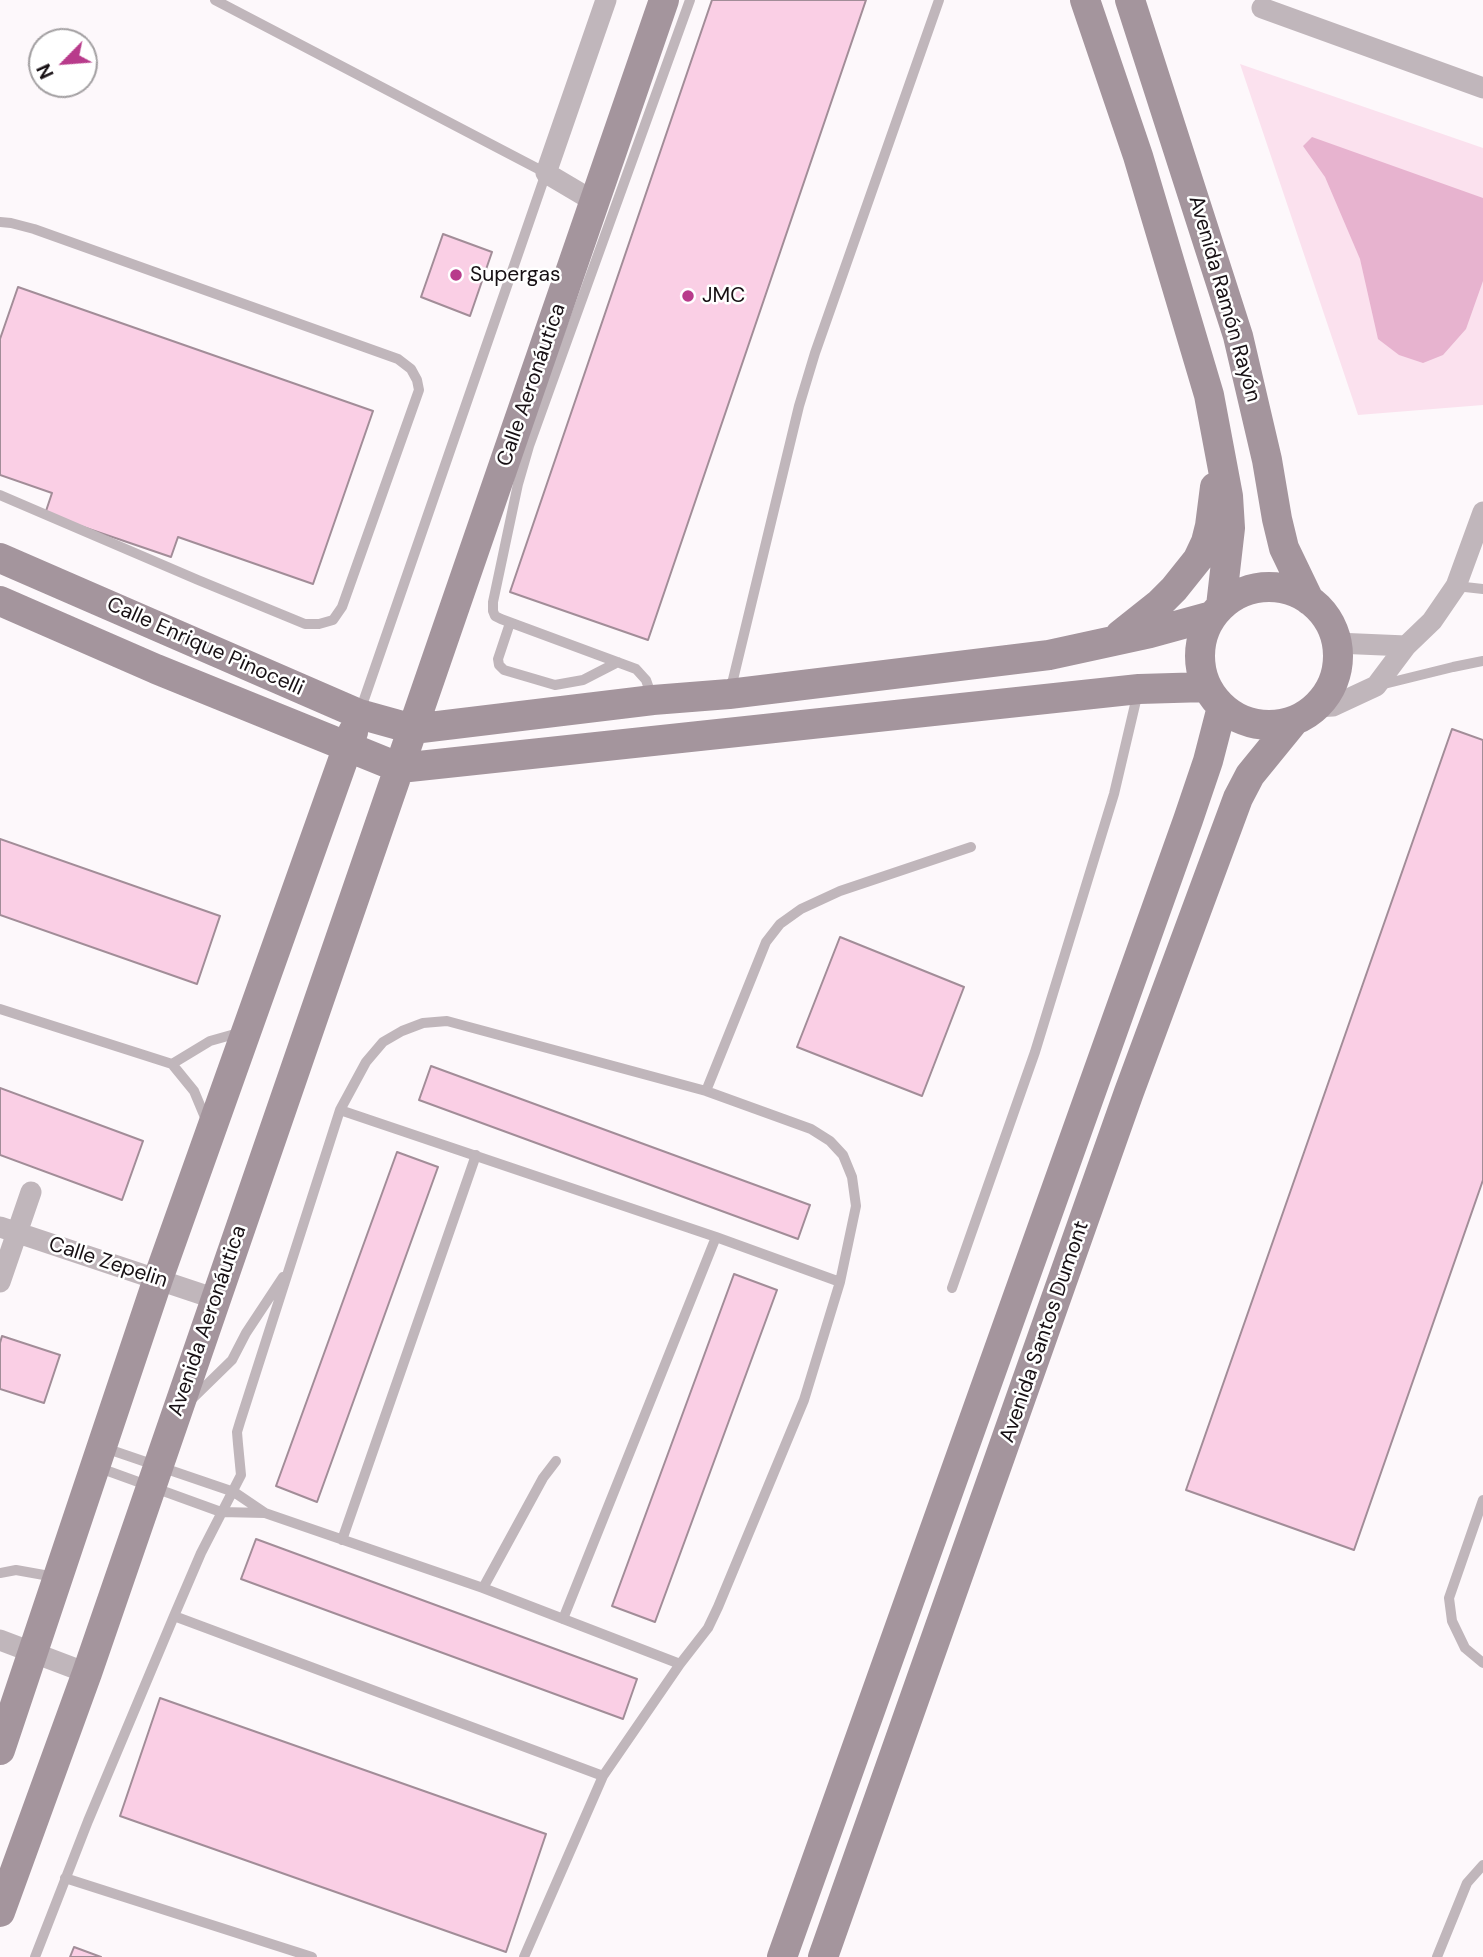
<!DOCTYPE html>
<meta charset="utf-8">
<style>
body{margin:0}
#map{position:relative;width:1483px;height:1957px;overflow:hidden;background:#fdf8fb;font-family:"DM Sans",sans-serif}
canvas{display:block}
.north{position:absolute;left:28px;top:28px;width:70px;height:70px;box-sizing:border-box;background:#fff;border:2px solid #a29fa1;border-radius:50%;rotate:245deg;font-size:19px;font-weight:700;line-height:28px;text-align:center;color:#171014}
.north::after{content:'';display:block;margin:auto;width:24px;height:32px;background:#b83b8b;clip-path:polygon(50% 0,100% 100%,50% 72%,0 100%)}
</style>
<div id="map">
<canvas width="1483" height="1957"></canvas>
<div class="north">N</div>
</div>
<script>
const context = document.querySelector('canvas').getContext('2d');
context.lineJoin = 'round';
function fillPath(path, color) {
  context.fillStyle = color;
  context.fill(path, 'evenodd');
}
function toPath(rows) {
  const path = new Path2D();
  for (const r of rows) {
    if (r.length === 3) {
      path.moveTo(r[0] + r[2], r[1]);
      path.arc(r[0], r[1], r[2], 0, 2 * Math.PI);
      continue;
    }
    path.moveTo(r[0], r[1]);
    for (let i = 2; i < r.length; i += 2) path.lineTo(r[i], r[i + 1]);
  }
  return path;
}
function strokePath(path, color, width, dash) {
  context.strokeStyle = color;
  context.lineWidth = width;
  context.lineCap = dash ? 'butt' : 'round';
  context.setLineDash(dash || []);
  context.stroke(path);
}
function label(font, color, halo, rows, align = 'center') {
  context.font = font + ' "DM Sans",sans-serif';
  context.lineWidth = 5;
  context.setLineDash([]);
  context.textBaseline = 'middle';
  context.strokeStyle = halo;
  context.fillStyle = color;
  for (const [text, x, y, turn = 0] of rows) {
    context.save();
    context.translate(x, y);
    context.rotate((+turn || 0) * Math.PI / 180);
    context.textAlign = isNaN(turn) ? turn : align;
    if (halo) context.strokeText(text, 0, 0);
    context.fillText(text, 0, 0);
    context.restore();
  }
}
fillPath(toPath([
 [1240,64,1483,148,1483,405,1358,415]
]), '#fbe1ee');
fillPath(toPath([
 [1312,137,1483,198,1483,281,1466,329,1443,355,1423,363,1399,355,1378,339,1360,259,1325,177,1303,146]
]), '#e7b3cf');
const building = toPath([
 [712,0,866,0,648,640,510,592,712,0],
 [443,234,492,252,470,316,421,297,443,234],
 [18,287,373,411,313,584,178,537,171,557,45,514,52,493,0,475,0,339,18,287],
 [1452,729,1483,740,1483,1180,1354,1550,1186,1490,1452,729],
 [0,839,220,916,197,984,0,915,0,839],
 [840,937,964,987,922,1096,797,1047,840,937],
 [431,1066,810,1205,798,1239,419,1100,431,1066],
 [0,1088,143,1141,122,1200,0,1155,0,1088],
 [397,1152,438,1167,317,1502,276,1486,397,1152],
 [734,1274,777,1290,655,1622,612,1606,734,1274],
 [2,1336,60,1355,44,1403,0,1389,0,1343,2,1336],
 [256,1539,637,1679,623,1719,241,1579,256,1539],
 [160,1698,546,1834,506,1952,120,1816,160,1698],
 [74,1947,101,1957,70,1957,74,1947]
]);
fillPath(building, '#facfe5');
strokePath(building, '#a28d98', 2);
strokePath(toPath([
 [215,0,546,173,359,714],
 [0,222,11,223,34,229,398,359,411,369,417,380,419,390,342,607,333,620,319,624,305,624,198,580,0,495],
 [1456,586,1483,589],
 [510,623,498,659,499,665,504,670,555,685,583,680,618,662],
 [1380,685,1453,667,1483,661],
 [730,692,799,406,815,353,939,0],
 [652,697,646,680,636,669,501,619,495,616,493,611,493,602,518,484,529,446,690,0],
 [0,1009,172,1064,194,1091,207,1122],
 [172,1064,210,1041,242,1032],
 [706,1091,766,942,780,924,801,909,840,891,971,847],
 [340,1110,716,1237,840,1282],
 [952,1288,1035,1052,1114,794,1138,692],
 [190,1401,232,1360,246,1333,283,1277],
 [102,1447,234,1492,265,1513,483,1588,680,1664,603,1776,524,1957],
 [97,1467,221,1512,265,1513],
 [1483,1500,1449,1598,1452,1621,1465,1648,1483,1663],
 [342,1540,476,1155],
 [0,1573,16,1570,55,1577],
 [483,1588,543,1478,556,1461],
 [174,1616,603,1776],
 [563,1619,716,1237],
 [65,1878,312,1957],
 [35,1957,88,1821,174,1616,201,1553,241,1475,238,1444,237,1432,240,1422,340,1110,366,1062,383,1042,402,1031,423,1023,447,1021,706,1091,811,1129,830,1141,843,1155,852,1177,856,1206,840,1282,804,1400,718,1607,708,1628,680,1664],
 [1437,1957,1467,1883,1483,1865]
]), '#c0b6bb', 10);
strokePath(toPath([
 [1262,8,1483,88],
 [595,202,546,173,606,0],
 [1336,643,1406,646],
 [1316,707,1333,706,1376,686,1406,646,1432,621,1456,586,1483,512],
 [0,1227,216,1299],
 [0,1282,31,1192],
 [0,1640,87,1673]
]), '#c0b6bb', 21);
strokePath(toPath([
 [1085,0,1138,156,1209,395,1228,496,1230,528,1221,606],
 [1130,0,1238,336,1267,460,1277,519,1284,548,1309,600],
 [0,558,359,714,413,729,653,700,729,694,1049,655,1150,633,1212,616],
 [1269,656,69],
 [0,601,156,669,400,768,1139,689,1207,687],
 [1120,635,1159,604,1174,589,1198,559,1206,542,1210,526,1215,487],
 [0,1750,158,1279,353,732],
 [0,1912,87,1673,664,0],
 [782,1957,1188,820,1208,761,1222,707],
 [823,1957,1129,1092,1238,798,1250,775,1294,721]
]), '#a4959d', 30);
for (const [x, y, r, color] of [
 [456,275,7,"#b83b8b"],
 [688,296,7,"#b83b8b"]
]) {
  const dot = new Path2D();
  dot.arc(x, y, r, 0, 2 * Math.PI);
  context.fillStyle = color;
  context.fill(dot);
  strokePath(dot, '#fff', 2.5);
}
label('21px', '#171014', '#fff', [
 ["Supergas",470,275],
 ["JMC",702,296]
], 'left');
label('21px', '#171014', '#fff', [
 ["Avenida Ramón Rayón",1224,299,74],
 ["Calle Aeronáutica",532,385,-71],
 ["Calle Enrique Pinocelli",205,647,24],
 ["Calle Zepelin",108,1263,18],
 ["Avenida Aeronáutica",208,1321,-71],
 ["Avenida Santos Dumont",1045,1332,-71]
]);
</script>
